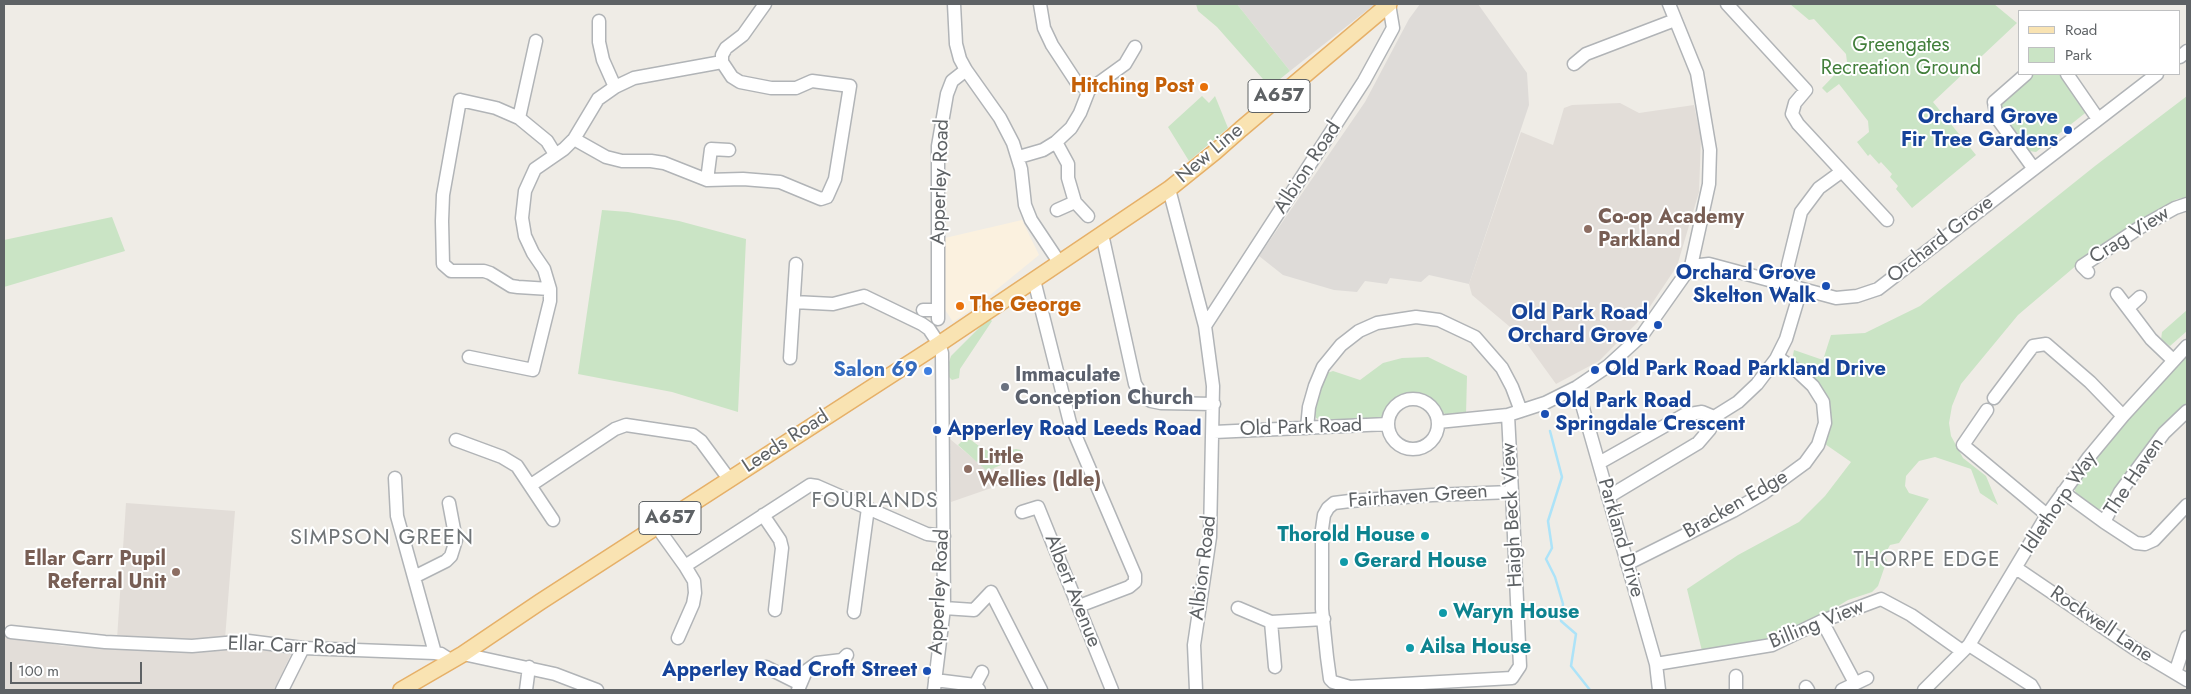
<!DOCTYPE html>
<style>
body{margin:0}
#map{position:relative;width:2191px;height:694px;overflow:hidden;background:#efece6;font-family:Jost,sans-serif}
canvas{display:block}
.frame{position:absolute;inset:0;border:5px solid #5e6265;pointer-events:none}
.legend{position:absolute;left:2018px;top:10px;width:162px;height:65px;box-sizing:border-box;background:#fff;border:1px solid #bfc0c1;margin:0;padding:6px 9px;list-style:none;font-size:15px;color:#5e6265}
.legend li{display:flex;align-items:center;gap:10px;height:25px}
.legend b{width:25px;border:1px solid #bfc0c1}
.scale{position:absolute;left:10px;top:662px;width:132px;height:22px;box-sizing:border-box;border:2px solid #5e6265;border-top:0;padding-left:6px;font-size:15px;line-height:18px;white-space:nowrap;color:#5e6265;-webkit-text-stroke:4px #fff;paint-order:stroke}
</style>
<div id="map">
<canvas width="2191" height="694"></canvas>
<div class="frame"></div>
<ul class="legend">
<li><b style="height:6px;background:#f9e3b2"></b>Road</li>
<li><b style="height:14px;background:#cae4c5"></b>Park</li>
</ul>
<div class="scale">100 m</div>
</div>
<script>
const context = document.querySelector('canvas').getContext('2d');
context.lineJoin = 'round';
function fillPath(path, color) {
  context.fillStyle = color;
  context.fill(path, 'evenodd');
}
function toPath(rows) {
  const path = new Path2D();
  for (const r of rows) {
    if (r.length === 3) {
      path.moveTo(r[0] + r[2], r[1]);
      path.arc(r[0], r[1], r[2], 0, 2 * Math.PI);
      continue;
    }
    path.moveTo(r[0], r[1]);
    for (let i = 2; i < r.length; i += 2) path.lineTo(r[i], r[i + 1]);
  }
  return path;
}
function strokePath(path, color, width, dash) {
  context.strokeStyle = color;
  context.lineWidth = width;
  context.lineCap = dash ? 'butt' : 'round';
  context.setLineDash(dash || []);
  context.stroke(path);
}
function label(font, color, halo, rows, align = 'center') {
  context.font = font + ' Jost,sans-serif';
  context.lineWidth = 4;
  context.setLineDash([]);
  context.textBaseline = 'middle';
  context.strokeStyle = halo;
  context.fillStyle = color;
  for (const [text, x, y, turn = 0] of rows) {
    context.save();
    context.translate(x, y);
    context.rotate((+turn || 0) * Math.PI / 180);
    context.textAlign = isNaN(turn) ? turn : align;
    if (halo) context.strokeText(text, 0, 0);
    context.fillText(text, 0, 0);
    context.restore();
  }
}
fillPath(toPath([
 [1022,220,1039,255,979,304,953,322,944,308,945,238]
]), '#fbf1df');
fillPath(toPath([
 [1237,4,1375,4,1290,71],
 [1420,4,1478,4,1527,73,1529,105,1469,284,1429,275,1421,282,1390,278,1387,284,1365,281,1357,292,1334,290,1283,275,1259,256,1365,102,1409,19]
]), '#dedbd8');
fillPath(toPath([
 [1620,103,1639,113,1694,105,1701,138,1699,192,1677,266,1643,317,1599,361,1556,384,1522,337,1472,295,1469,284,1521,132,1553,145,1564,108,1572,105],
 [950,439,987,470,994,468,1000,485,951,502],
 [126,503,235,511,225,639,117,639],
 [4,635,63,646,139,649,241,647,293,650,274,690,4,690]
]), '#e2ddd8');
fillPath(toPath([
 [1196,4,1237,4,1290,71,1270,87,1217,27,1198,11],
 [1790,4,1994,4,2017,23,1933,102,1976,155,1912,208,1896,189,1898,186,1890,177,1892,174,1881,162,1879,164,1870,154,1868,156,1857,142,1869,132,1868,121,1839,84,1827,93,1822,88,1847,62,1846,54,1814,19,1809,20],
 [2031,74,2063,74,2089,110,2036,152,2029,151,1999,114,1997,102],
 [1202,96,1209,103,1215,96,1228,128,1189,161,1168,127],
 [2187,96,2187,198,2177,199,2135,224,2078,264,2018,315,1961,384,1952,406,1949,423,1951,436,1963,458,1986,476,1998,505,1980,493,1971,469,1935,457,1919,461,1906,476,1905,486,1909,493,1929,499,1899,543,1890,545,1884,556,1887,560,1878,586,1872,592,1848,600,1817,619,1781,635,1754,642,1702,651,1687,589,1738,555,1799,522,1825,496,1851,462,1825,444,1828,398,1818,382,1795,362,1793,355,1794,350,1823,360,1831,335,1865,333,1920,306,2095,166],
 [602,210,628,212,679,221,746,239,738,412,672,392,578,374],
 [112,217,125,251,4,287,4,240],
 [2187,310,2187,331,2170,346,2161,340,2162,332],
 [989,318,992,321,960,369,959,378,952,380,948,376,948,365,951,356],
 [2187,352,2187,407,2106,505,2101,509,2095,509,2078,500,2074,487,2110,438],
 [1428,357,1467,376,1466,415,1445,414,1416,393,1395,399,1383,416,1377,419,1323,421,1316,418,1313,410,1324,374,1333,371,1360,380,1383,363,1402,358],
 [964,439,971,440,983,449,996,453,1016,449,1021,450,1022,456,987,471,958,445]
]), '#cae4c5');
strokePath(toPath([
 [1550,431,1562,477,1548,521,1552,548,1546,559,1555,577,1563,604,1561,621,1576,634,1571,666,1590,690]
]), '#ade3f8', 2.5);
const minor = toPath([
 [954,4,956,44,960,59,966,70,1000,118,1013,143,1021,169,1025,205,1031,220,1059,262],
 [1040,4,1044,28,1052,45,1077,83,1089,90],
 [1727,4,1806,90,1795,103,1792,114,1798,124,1887,220],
 [599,21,599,42,603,60,615,87],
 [2180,57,2187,51],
 [1574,64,1586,54,1675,20],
 [2026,74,1994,102,1997,118,2034,169],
 [2067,74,2098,119],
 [519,118,536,41],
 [574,139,606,157,622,161,651,161,664,163,707,180],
 [1056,142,1068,164,1068,178,1075,202,1088,216],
 [729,150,711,149,707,180,743,179,780,182,821,199,827,197,835,179,850,86,812,81,796,88,771,88,740,82,732,77,722,62,722,55,726,48,743,35,765,4],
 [1019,157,1043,150,1056,142,1071,128,1080,113,1089,90,1125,64,1135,47],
 [1169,189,1205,326,1213,386,1210,537,1194,645,1196,690],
 [1057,210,1075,202],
 [1102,234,1135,384,1142,395,1151,401,1161,403,1214,404],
 [1691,266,1709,264,1836,298,1857,296,1878,289,2157,74],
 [2088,272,2082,266,2139,228,2175,208,2187,204],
 [1034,280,1070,423,1135,575,1135,582,1129,587,1079,606],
 [1788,286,1788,265,1801,212,1819,188,1841,172],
 [550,289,518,287,511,286,490,273,484,271,451,271,443,264,442,221,443,195,460,100,496,108,519,118,547,141,555,154],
 [2117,294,2151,339,2173,360],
 [794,302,833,304,864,296,922,324,929,329,939,344,942,353,944,608,934,690],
 [2128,308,2140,297],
 [923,310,938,310],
 [938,319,938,146,947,94,952,81,966,70],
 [1205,326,1364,81,1393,28,1389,4],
 [469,357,533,370,550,301,550,289,544,269,533,253,525,236,522,218,525,191,535,169,564,149,574,139,598,99,615,87,634,78,722,62],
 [790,358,796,264],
 [1577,387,1656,664,1659,690],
 [1994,398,2033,346,2046,344,2090,382,2123,416],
 [1413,424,25],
 [1987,410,1963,445,2047,515],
 [1508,415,1512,492,1520,666,1512,678,1350,687,1333,682,1330,679,1327,657,1322,609,1322,529,1324,515,1328,508,1334,503,1350,501,1432,495,1512,492],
 [1714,417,1738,402,1757,384,1776,359,1786,339,1801,289],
 [1438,422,1508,415,1545,403,1577,387,1608,366,1643,334,1691,266,1709,184,1710,150,1697,73,1669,4],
 [1307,428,1309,407,1315,386,1323,367,1341,345,1359,331,1377,323,1416,317,1439,320,1475,337,1502,368,1512,387,1521,411],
 [1214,432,1388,424],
 [456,440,502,457,517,466,553,520],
 [1599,463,1684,415,1702,412,1714,417,1710,429,1698,443,1608,497],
 [395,478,397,516,435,653],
 [531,485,615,429,626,425,693,435,701,441,729,479],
 [2063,492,2104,522,2136,543,2145,544,2154,540,2187,505],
 [1022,512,1038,507,1112,690],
 [763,515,780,540,782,548,775,610],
 [2104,522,2120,492,2164,433,2187,411],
 [657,527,685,566,810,485,817,486,927,534,944,536],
 [1627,564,1733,511,1764,493,1805,463,1818,445,1825,423,1823,402,1813,386,1796,370,1777,357],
 [2016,568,2135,649,2187,680],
 [414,577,446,561,451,556,456,540,449,503],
 [944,608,974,610,991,592,1041,690],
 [1238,608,1271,622,1324,619],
 [854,612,868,508],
 [1822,621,1855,683],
 [1271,622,1275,667],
 [11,632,105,642,192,646,248,641,303,648,435,653,441,654,452,661],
 [678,638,693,604,695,593,694,581,685,566],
 [1969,645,2031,685,2034,690],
 [463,654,555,674,597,690],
 [1656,664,1772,645,1822,621,1881,599,1911,615,1962,651],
 [766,667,800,684],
 [2175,673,2187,637],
 [935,680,975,685,979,690],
 [975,685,982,672],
 [1806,687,1808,690],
 [282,690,303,648],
 [526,690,529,667],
 [798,690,806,671,817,663,842,660,847,655],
 [1736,690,1736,676],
 [1842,690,1867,678],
 [1924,690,1969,645,2047,515,2089,457,2123,416,2187,346]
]);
const major = toPath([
 [401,690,463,654,540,602,939,344,1169,189,1215,152,1241,129,1389,4]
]);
strokePath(minor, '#b1b4b7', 15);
strokePath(major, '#e6b068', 18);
strokePath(minor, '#fff', 12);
strokePath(major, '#f9e3b2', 15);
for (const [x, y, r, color] of [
 [1204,87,5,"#e8710a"],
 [2068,130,5,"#1a4fb4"],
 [1588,229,5,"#8d6e63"],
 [1826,286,5,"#1a4fb4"],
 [960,306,5,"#e8710a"],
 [1658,325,5,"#1a4fb4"],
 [1595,370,5,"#1a4fb4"],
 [928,371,5,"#3f7fe0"],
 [1005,387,5,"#6b7280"],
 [1545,414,5,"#1a4fb4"],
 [937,430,5,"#1a4fb4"],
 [968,469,5,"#8d6e63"],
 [1425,536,5,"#0f9aa8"],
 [1344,562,5,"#0f9aa8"],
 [176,572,5,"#8d6e63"],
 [1443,613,5,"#0f9aa8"],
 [1410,648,5,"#0f9aa8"],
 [927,671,5,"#1a4fb4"]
]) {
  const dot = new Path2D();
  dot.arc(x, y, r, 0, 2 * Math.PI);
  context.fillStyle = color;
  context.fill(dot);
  strokePath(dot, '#fff', 2);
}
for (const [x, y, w] of [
 [1279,96,62],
 [670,518,62]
]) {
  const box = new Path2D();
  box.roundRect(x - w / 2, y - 16.5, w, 33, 4);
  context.fillStyle = '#fff';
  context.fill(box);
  strokePath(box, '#5e6265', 1);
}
label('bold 19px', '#5e6265', null, [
 ["A657",1279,96],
 ["A657",670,518]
]);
label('20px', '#427f3b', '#fff', [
 ["Greengates",1901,46],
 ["Recreation Ground",1901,69]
]);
label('bold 20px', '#c56008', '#fff', [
 ["Hitching Post",1194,87],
 ["The George",970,306,"left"]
], 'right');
label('bold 20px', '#164399', '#fff', [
 ["Orchard Grove",2058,118],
 ["Fir Tree Gardens",2058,141],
 ["Orchard Grove",1816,274],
 ["Skelton Walk",1816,297],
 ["Old Park Road",1648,314],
 ["Orchard Grove",1648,337],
 ["Old Park Road Parkland Drive",1605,370,"left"],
 ["Old Park Road",1555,402,"left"],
 ["Springdale Crescent",1555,425,"left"],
 ["Apperley Road Leeds Road",947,430,"left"],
 ["Apperley Road Croft Street",917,671]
], 'right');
label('20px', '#5e6265', '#fff', [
 ["New Line",1210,154,-40],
 ["Albion Road",1308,168,-57],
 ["Apperley Road",941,182,-88],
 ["Crag View",2130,236,-32],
 ["Orchard Grove",1941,240,-38],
 ["Old Park Road",1301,428,-2],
 ["Leeds Road",786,442,-33],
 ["The Haven",2135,477,-56],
 ["Fairhaven Green",1418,497,-4],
 ["Idlethorp Way",2060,503,-56],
 ["Bracken Edge",1736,505,-30],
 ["Haigh Beck View",1513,515,-93],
 ["Parkland Drive",1620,538,74],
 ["Albion Road",1204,568,-83],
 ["Albert Avenue",1072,591,68],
 ["Apperley Road",940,592,-87],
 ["Billing View",1817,625,-22],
 ["Rockwell Lane",2101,625,34],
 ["Ellar Carr Road",292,647,2]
]);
label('bold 20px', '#785e54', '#fff', [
 ["Co-op Academy",1598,218],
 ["Parkland",1598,241],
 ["Little",978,458],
 ["Wellies (Idle)",978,481],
 ["Ellar Carr Pupil",166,560,"right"],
 ["Referral Unit",166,583,"right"]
], 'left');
label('bold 20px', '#366cbe', '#fff', [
 ["Salon 69",918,371]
], 'right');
label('bold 20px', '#5b616d', '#fff', [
 ["Immaculate",1015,376],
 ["Conception Church",1015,399]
], 'left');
label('bold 20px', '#0d838f', '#fff', [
 ["Thorold House",1415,536,"right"],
 ["Gerard House",1354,562],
 ["Waryn House",1453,613],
 ["Ailsa House",1420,648]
], 'left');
context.letterSpacing = '1px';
label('21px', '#6f7477', '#fff', [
 ["FOURLANDS",875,502],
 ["THORPE EDGE",1927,561]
]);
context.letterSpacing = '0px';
context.letterSpacing = '1px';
label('22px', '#6f7477', '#fff', [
 ["SIMPSON GREEN",382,539]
]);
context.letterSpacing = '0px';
</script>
